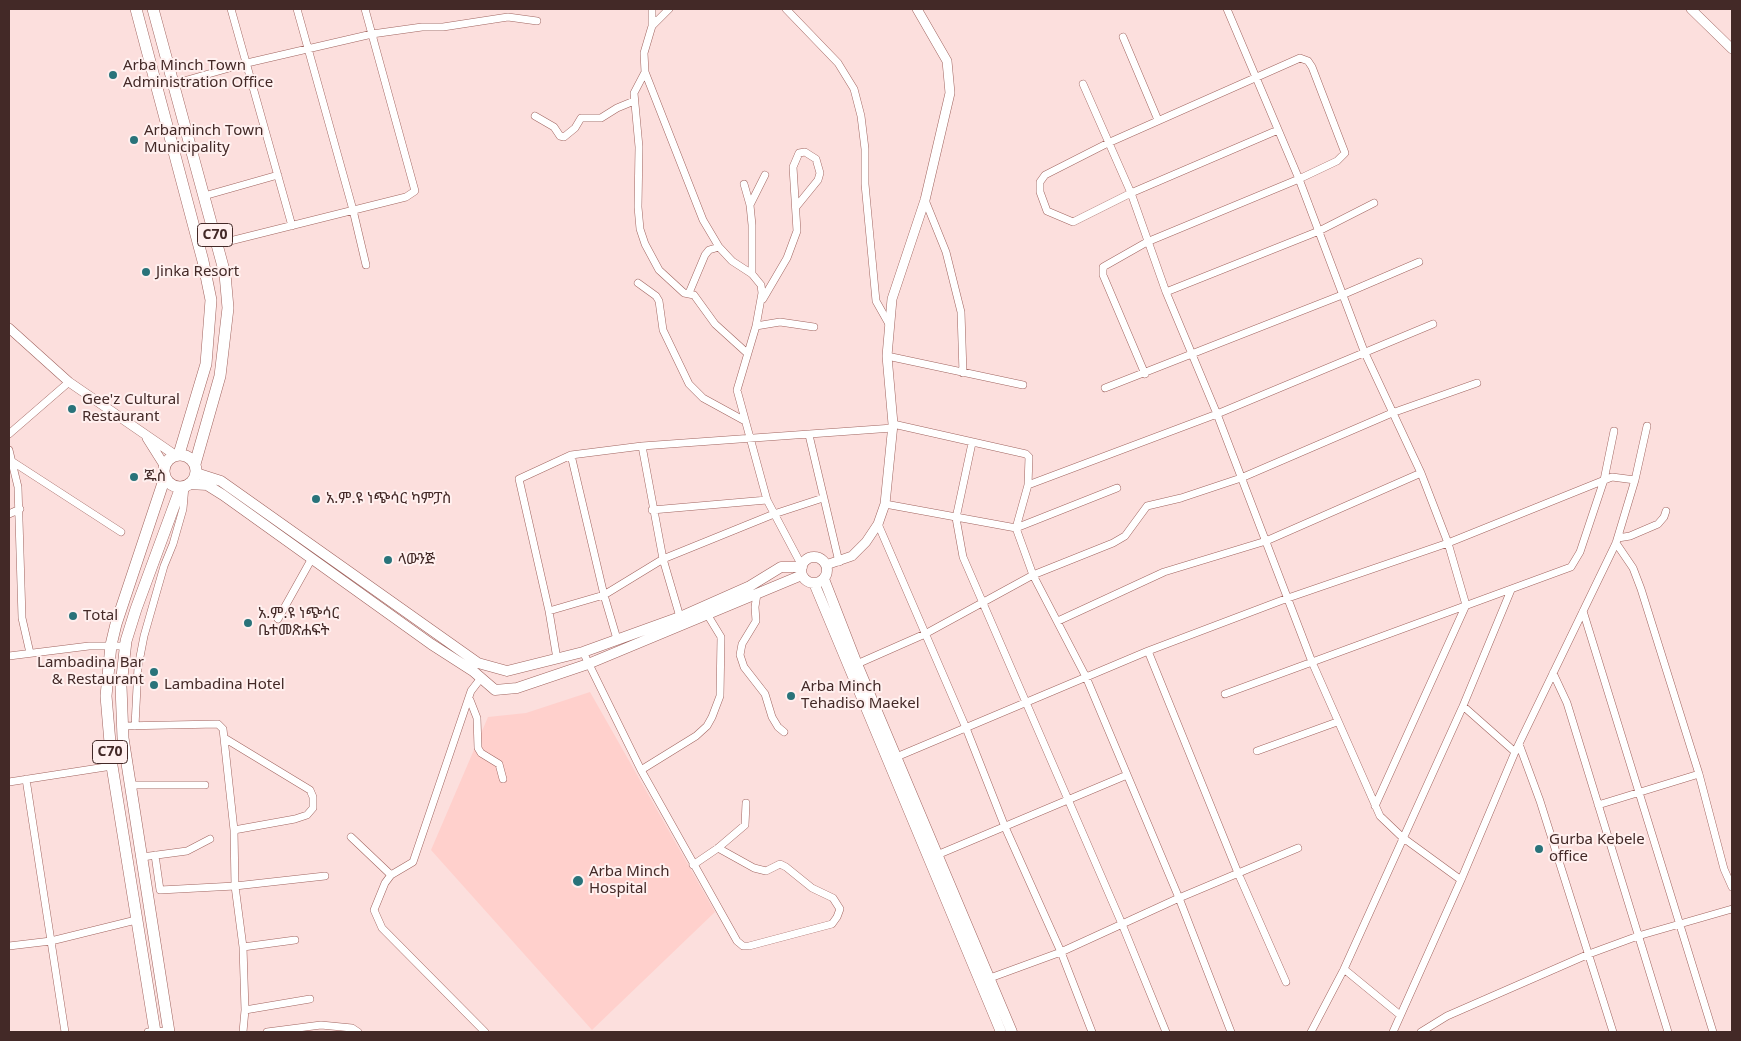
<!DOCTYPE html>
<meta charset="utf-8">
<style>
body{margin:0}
#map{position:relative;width:1741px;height:1041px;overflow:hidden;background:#fcdfdd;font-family:Georgia,serif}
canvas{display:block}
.frame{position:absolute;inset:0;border:10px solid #432927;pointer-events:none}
</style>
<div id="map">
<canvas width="1741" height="1041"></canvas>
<div class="frame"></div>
</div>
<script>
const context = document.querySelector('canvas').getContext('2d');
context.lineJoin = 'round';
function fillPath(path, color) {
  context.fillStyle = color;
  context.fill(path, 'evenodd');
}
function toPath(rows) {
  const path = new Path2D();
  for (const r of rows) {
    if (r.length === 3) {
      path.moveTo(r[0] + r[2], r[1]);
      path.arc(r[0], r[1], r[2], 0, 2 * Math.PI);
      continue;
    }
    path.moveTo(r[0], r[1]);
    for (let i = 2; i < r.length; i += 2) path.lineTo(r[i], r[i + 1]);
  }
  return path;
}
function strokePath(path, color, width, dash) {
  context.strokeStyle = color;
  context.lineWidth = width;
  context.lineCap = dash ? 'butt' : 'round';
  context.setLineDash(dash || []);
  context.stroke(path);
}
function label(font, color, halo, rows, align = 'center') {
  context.font = font + ' Georgia,"Noto Sans Ethiopic",serif';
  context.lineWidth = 4;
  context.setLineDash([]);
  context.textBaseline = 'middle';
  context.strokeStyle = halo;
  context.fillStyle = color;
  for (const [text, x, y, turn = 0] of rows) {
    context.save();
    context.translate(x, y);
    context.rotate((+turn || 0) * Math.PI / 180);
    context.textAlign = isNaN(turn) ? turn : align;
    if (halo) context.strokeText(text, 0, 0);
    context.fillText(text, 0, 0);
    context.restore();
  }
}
fillPath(toPath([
 [590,692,715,912,592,1030,431,850,488,717,526,713]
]), '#ffd0cc');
const minor = toPath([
 [231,9,292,226],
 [297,9,353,210,366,265],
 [652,9,652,26,644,53,645,72,703,220,719,247,732,261,752,274,761,285,762,293,756,326,737,390,767,500,802,566],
 [786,9,838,63,854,89,861,116,865,149,865,184,876,301,889,324],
 [1227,9,1299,179,1364,351,1421,473,1448,543,1466,605,1375,806],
 [652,26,669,9],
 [1123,37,1158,120],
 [645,72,634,93,639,147,638,207,640,229,645,244,659,270,684,293,694,295,715,324,747,353],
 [173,84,247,63,372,34,422,27,443,27,508,17,537,21],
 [1083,84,1131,193,1166,292,1217,414,1312,662,1380,816,1402,837,1461,880],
 [535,116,554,127,560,136,564,137,575,128,581,118,601,118,617,108,634,101],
 [744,184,750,205,752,225,752,274],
 [204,196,278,175],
 [925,200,946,252,961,312,963,373],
 [750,205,765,175],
 [218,244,406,197,415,191,365,9],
 [638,283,656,296,659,301,663,330,689,384,703,398,745,421],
 [1166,292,1319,231,1374,203],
 [689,293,705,255,709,250,719,247],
 [763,299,787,258,797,231,793,167,799,153,805,152,816,159,820,173,818,180,796,207],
 [756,326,780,322,814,327],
 [887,356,1023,385],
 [1145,374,1103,275,1103,267,1147,242,1299,179,1337,161,1345,153,1312,67,1308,61,1300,58,1108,143,1045,175,1040,182,1040,192,1047,211,1073,222,1131,193,1278,130],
 [1105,388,1342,295,1419,262],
 [893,424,1026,454,1029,457,1028,485,1016,528,1033,575,1086,677,1179,898,1231,1032],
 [9,434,69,382],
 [809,435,839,562],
 [972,443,956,518,963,557,1122,924,1166,1032],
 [642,446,663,559,680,617],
 [9,450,18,487,22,618,30,653],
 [571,455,604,595,617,639],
 [13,462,121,532],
 [1028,485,1217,414,1433,324],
 [885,504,1016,528,1117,488],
 [652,510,767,500],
 [9,514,20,509],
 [878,524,966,728,1005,827,1061,952,1092,1032],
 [1618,538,1630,536,1658,524,1664,517,1666,511],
 [1616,543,1633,568,1641,589,1699,774,1724,869,1732,887],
 [757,594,755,607,756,621,742,644,740,655,744,667,765,694,772,717,778,727,784,732],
 [549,611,604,595,663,559,774,514,823,498],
 [1583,611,1713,1032],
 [278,619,311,560],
 [1058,621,1164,572,1266,541,1421,473],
 [1148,651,1238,873,1286,982],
 [583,652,641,770,737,941,743,946,749,946,832,924,837,917,840,909,833,898,812,888,786,867,780,864,766,871,754,868,718,848],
 [9,656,89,646,126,646],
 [557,659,549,611,519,479,571,455,642,446,893,428],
 [857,664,925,634,1033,575,1113,543,1125,536,1147,506,1181,498,1241,478,1392,413,1477,383],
 [1553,673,1567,703,1668,1032],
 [481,678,471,691,413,862,391,875,385,883,374,910,382,928,485,1032],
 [1225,694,1571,567,1580,552,1604,480,1614,431],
 [470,700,477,718,478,748,481,753,499,764,503,779],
 [1463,706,1515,752],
 [121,726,218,724,223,729,234,830,235,886,243,947,245,1010,243,1032],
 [135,726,138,667,144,636,164,566,173,544,183,509,185,486],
 [226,739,310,790,313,797,313,808,307,815,295,819,234,830],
 [1519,744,1540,801,1613,1032],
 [1257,751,1337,722],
 [894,758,1148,651,1288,598,1448,543,1612,477,1635,480],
 [641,770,696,736,707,726,712,717,720,696,721,637,707,614],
 [26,779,65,1032],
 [9,782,112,766],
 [130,785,205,785],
 [1598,805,1699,774],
 [351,837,391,875],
 [155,855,160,890,235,886,325,876],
 [937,855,1127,775],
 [142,857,187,851,210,839],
 [693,865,718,848,745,825,746,803],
 [9,946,51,941,136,920],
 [243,947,295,940],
 [1344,969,1400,1015],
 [990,978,1061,952,1179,898,1298,848],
 [245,1010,310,999],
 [148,1032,168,1031],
 [267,1032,321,1025,352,1028,358,1032],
 [1311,1032,1344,969,1463,706,1511,590],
 [1393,1032,1461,880,1515,752,1616,543,1635,480,1647,426],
 [1421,1032,1447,1016,1589,954,1638,936,1732,909]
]);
const tertiary = toPath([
 [1691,9,1732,49],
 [9,328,69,382,175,455],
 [147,438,164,465],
 [826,565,852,556,866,542,878,524,885,504,893,424,887,356,892,299,925,200,950,93,947,61,917,9]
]);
const secondary = toPath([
 [196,473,221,481,478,663,507,671,583,652,680,617,750,586,781,567,802,567],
 [189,484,207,485,223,495,431,644,473,671,495,690,517,688,588,664,802,575],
 [814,570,13],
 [824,579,857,664,1012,1032],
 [814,583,1001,1032]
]);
const trunk = toPath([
 [136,9,203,261,211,300,206,364,179,454],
 [153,9,225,274,228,308,220,376,195,464],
 [180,471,16],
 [155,1032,112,766,106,696,111,645,116,624,165,477],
 [169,1032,123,738,121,686,126,641,136,609,181,487]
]);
strokePath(minor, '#a0645f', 8);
strokePath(tertiary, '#a0645f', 10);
strokePath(secondary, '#a0645f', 11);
strokePath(trunk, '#a0645f', 12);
strokePath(minor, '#fff', 7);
strokePath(tertiary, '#fff', 9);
strokePath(secondary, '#fff', 10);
strokePath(trunk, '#fff', 11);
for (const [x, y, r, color] of [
 [113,75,5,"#29737a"],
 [134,140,5,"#29737a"],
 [146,272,5,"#29737a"],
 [72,409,5,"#29737a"],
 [134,477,5,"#29737a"],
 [316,499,5,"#29737a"],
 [388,560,5,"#29737a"],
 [73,616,5,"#29737a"],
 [248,623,5,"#29737a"],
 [154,672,5,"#29737a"],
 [154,685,5,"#29737a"],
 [791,696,5,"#29737a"],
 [1539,849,5,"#29737a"],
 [578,881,6,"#29737a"]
]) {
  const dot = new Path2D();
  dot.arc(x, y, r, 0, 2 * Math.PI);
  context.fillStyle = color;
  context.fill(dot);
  strokePath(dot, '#fff0ef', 2);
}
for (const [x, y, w] of [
 [215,235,35],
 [110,752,35]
]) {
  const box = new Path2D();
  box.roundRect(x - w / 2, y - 11.5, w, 23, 4);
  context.fillStyle = '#fff0ef';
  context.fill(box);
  strokePath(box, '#432927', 1);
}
label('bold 14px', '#432927', null, [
 ["C70",215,235],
 ["C70",110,752]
]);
label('15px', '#432927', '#fff0ef', [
 ["Arba Minch Town",123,66],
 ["Administration Office",123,83],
 ["Arbaminch Town",144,131],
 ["Municipality",144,148],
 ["Jinka Resort",156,272],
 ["Gee'z Cultural",82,400],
 ["Restaurant",82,417],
 ["ጁስ",144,477],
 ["አ.ም.ዩ ነጭሳር ካምፓስ",326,499],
 ["ላውንጅ",398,560],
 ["አ.ም.ዩ ነጭሳር",258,614],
 ["ቤተመጽሐፍት",258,631],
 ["Total",83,616],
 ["Lambadina Bar",144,663,"right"],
 ["& Restaurant",144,680,"right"],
 ["Lambadina Hotel",164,685],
 ["Arba Minch",801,687],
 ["Tehadiso Maekel",801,704],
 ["Gurba Kebele",1549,840],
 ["office",1549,857],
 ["Arba Minch",589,872],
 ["Hospital",589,889]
], 'left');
</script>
